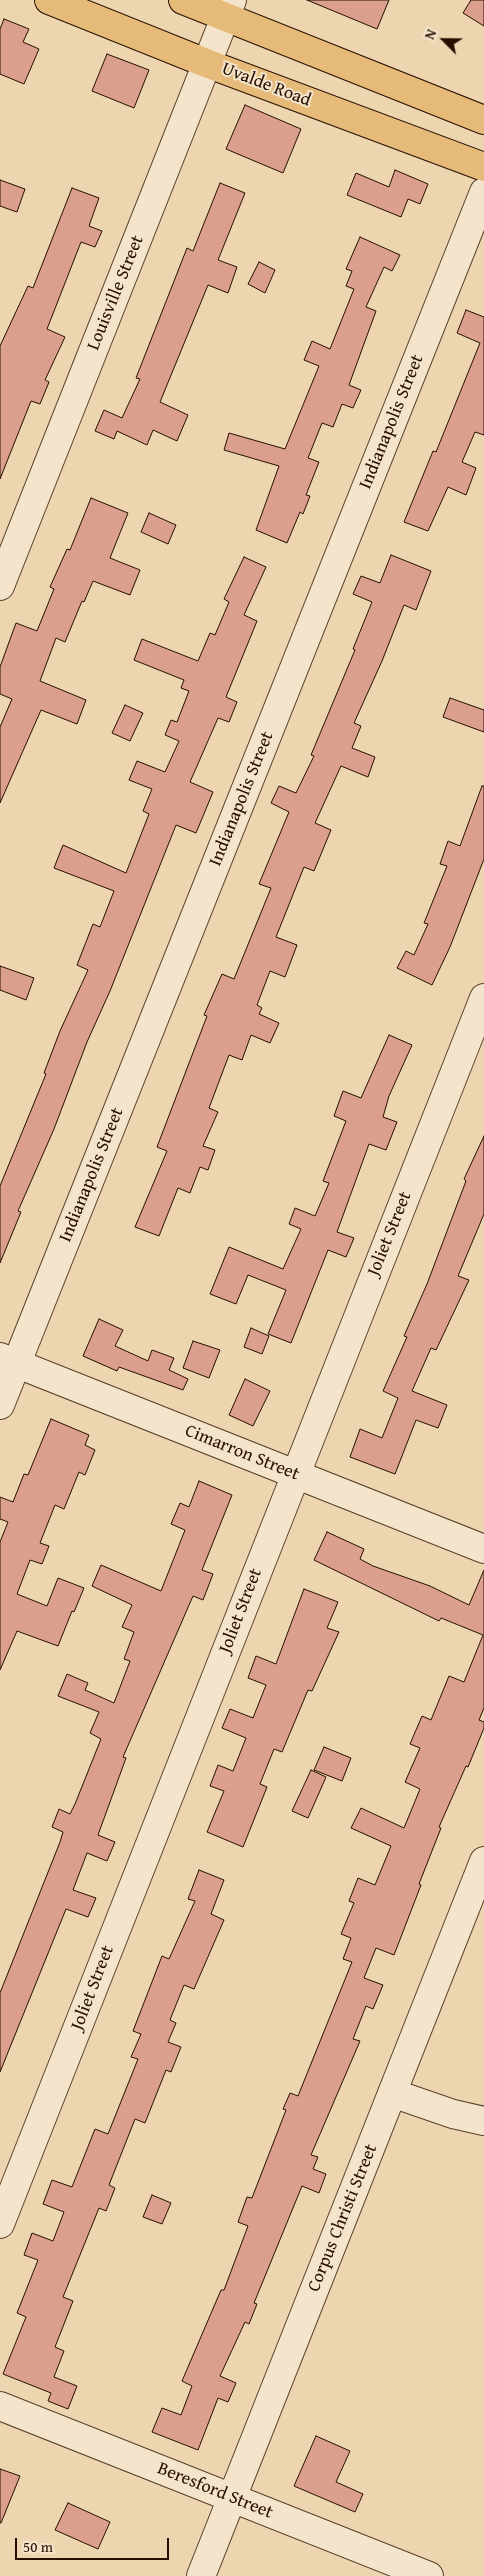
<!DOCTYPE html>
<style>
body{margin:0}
#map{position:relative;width:484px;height:2576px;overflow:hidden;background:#ecd5af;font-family:"Gentium Book Plus",serif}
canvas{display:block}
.north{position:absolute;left:419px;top:15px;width:50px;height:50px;-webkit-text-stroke:4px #f3e4cb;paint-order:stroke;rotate:293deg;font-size:14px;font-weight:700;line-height:20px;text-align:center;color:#270f00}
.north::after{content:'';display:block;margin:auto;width:18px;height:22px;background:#270f00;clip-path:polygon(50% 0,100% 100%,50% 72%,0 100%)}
.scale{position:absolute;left:15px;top:2538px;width:154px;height:22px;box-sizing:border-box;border:2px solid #270f00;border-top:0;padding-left:6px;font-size:15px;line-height:18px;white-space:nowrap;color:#270f00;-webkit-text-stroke:4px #f3e4cb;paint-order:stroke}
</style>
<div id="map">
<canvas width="484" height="2576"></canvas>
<div class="north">N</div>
<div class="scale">50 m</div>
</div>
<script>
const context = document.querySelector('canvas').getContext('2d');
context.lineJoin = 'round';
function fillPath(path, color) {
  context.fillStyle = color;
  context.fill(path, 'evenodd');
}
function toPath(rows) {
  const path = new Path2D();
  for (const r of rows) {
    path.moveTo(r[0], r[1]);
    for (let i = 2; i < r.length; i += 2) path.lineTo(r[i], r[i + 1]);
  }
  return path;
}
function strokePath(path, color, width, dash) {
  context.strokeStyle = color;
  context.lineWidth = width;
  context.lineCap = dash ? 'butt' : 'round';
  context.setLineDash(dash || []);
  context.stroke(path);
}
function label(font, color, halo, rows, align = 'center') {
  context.font = font + ' "Gentium Book Plus",serif';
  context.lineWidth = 4;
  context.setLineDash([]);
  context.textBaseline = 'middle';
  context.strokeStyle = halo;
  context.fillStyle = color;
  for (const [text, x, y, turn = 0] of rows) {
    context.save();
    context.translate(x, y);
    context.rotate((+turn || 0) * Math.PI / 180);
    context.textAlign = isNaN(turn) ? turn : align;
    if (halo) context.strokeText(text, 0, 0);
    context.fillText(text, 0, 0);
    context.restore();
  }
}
const building = toPath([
 [307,0,389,0,377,29,307,0],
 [471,0,484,0,484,26,463,13,471,0],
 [4,19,29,29,23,42,39,49,24,84,0,74,0,29,4,19],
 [107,54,149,70,134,108,92,91,107,54],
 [245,105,301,129,283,173,226,149,245,105],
 [395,170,428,184,420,204,408,199,401,217,347,195,356,173,389,187,395,170],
 [0,180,25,189,17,212,0,206,0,180],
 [220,183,245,193,218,260,237,267,228,293,208,285,160,402,188,415,177,441,153,430,147,445,117,431,114,439,95,431,104,410,122,418,140,379,136,378,187,248,193,251,220,183],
 [72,188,99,198,89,226,102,231,95,247,81,242,47,329,65,337,45,380,49,382,40,404,31,401,0,479,0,346,28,286,33,288,72,188],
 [360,237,400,255,392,271,384,267,366,307,376,311,349,385,361,390,353,408,342,404,333,427,322,423,308,458,319,462,306,495,310,496,303,514,300,512,287,543,256,530,279,466,224,450,229,433,285,449,319,366,304,360,312,341,330,349,354,289,346,286,352,271,346,269,360,237],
 [259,262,275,270,265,293,248,284,259,262],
 [466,310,484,317,484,435,475,432,462,462,476,468,466,495,448,487,428,531,404,522,433,451,436,452,480,343,457,333,466,310],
 [91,498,128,513,110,558,140,570,130,595,93,581,84,602,82,601,65,642,56,638,40,681,86,700,77,724,41,710,0,803,0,727,12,699,0,694,0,667,16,623,37,631,54,589,50,587,67,549,70,550,91,498],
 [149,513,176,525,168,544,141,532,149,513],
 [391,555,431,571,416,610,404,605,382,661,354,723,361,726,352,748,375,757,368,777,341,766,315,823,331,830,314,871,304,867,276,937,297,945,285,977,270,971,257,1005,262,1008,259,1014,279,1023,270,1043,251,1035,242,1060,229,1055,209,1108,218,1112,203,1146,215,1150,208,1170,200,1167,190,1193,178,1188,159,1236,135,1227,167,1151,157,1147,207,1016,204,1015,222,974,234,979,271,888,259,884,289,812,271,803,279,786,296,793,314,756,311,755,355,650,353,649,372,602,353,594,361,576,380,583,391,555],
 [244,557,266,567,244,615,257,621,226,697,237,702,229,722,218,718,190,782,213,792,196,833,176,825,110,991,87,1042,54,1129,18,1211,21,1212,0,1263,0,1186,46,1074,44,1073,60,1031,88,970,77,965,93,924,100,927,114,891,54,868,63,845,126,873,149,814,143,811,152,789,129,780,137,761,165,772,179,741,165,735,171,720,177,722,189,691,181,688,184,680,134,660,142,639,198,661,210,633,215,635,229,602,224,599,244,557],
 [450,698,484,710,484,732,443,717,450,698],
 [125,705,143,713,130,741,112,733,125,705],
 [482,786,484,786,484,859,450,947,432,985,397,968,406,951,414,955,428,924,424,923,447,866,440,864,448,841,460,846,482,786],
 [0,966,34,978,26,1000,0,990,0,966],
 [389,1035,412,1045,389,1096,383,1117,397,1122,386,1150,369,1144,337,1232,354,1238,346,1257,328,1250,291,1343,268,1334,286,1290,248,1275,236,1304,210,1294,229,1247,283,1269,301,1229,289,1224,295,1208,315,1216,329,1183,323,1181,346,1121,334,1116,343,1091,361,1098,389,1035],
 [484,1136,484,1214,458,1276,469,1280,436,1350,431,1348,412,1391,447,1405,438,1428,416,1420,395,1474,350,1457,360,1429,382,1438,398,1398,383,1391,407,1337,404,1336,427,1284,466,1181,464,1179,484,1136],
 [99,1319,123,1330,115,1346,148,1361,152,1350,174,1358,169,1370,188,1379,183,1390,119,1367,117,1371,83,1356,99,1319],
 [251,1328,269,1336,262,1354,244,1347,251,1328],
 [193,1341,220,1350,209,1378,183,1368,193,1341],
 [245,1379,270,1391,253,1426,229,1415,245,1379],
 [51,1419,89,1435,85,1445,95,1450,85,1475,79,1472,64,1509,55,1505,40,1543,49,1546,42,1564,30,1560,17,1594,47,1606,58,1578,84,1588,74,1612,72,1611,58,1646,17,1631,0,1670,0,1542,8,1522,0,1519,0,1497,13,1502,24,1474,28,1475,51,1419],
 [199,1481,232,1495,202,1570,213,1574,203,1600,193,1596,123,1757,126,1758,98,1835,115,1842,107,1861,87,1853,73,1890,96,1898,88,1917,66,1909,0,2072,0,1993,60,1842,63,1832,52,1827,59,1809,70,1814,75,1804,101,1739,90,1733,99,1712,58,1696,67,1674,88,1683,85,1690,114,1703,130,1661,124,1659,134,1632,122,1627,132,1605,92,1586,101,1565,161,1591,185,1530,171,1524,180,1503,189,1507,199,1481],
 [327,1532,364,1549,360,1559,373,1566,430,1586,469,1605,484,1570,484,1708,479,1720,484,1722,484,1728,468,1767,466,1766,439,1827,441,1828,419,1884,421,1885,394,1955,376,1948,364,1978,383,1985,373,2009,366,2006,353,2039,360,2041,311,2155,318,2157,313,2169,326,2174,319,2193,302,2186,254,2303,257,2304,249,2324,245,2322,220,2376,236,2383,228,2402,218,2398,198,2450,152,2432,162,2408,181,2415,192,2386,182,2381,221,2290,224,2290,248,2226,238,2222,247,2197,252,2198,286,2110,283,2109,290,2093,298,2096,352,1962,343,1959,351,1938,341,1934,354,1903,349,1901,358,1878,375,1885,391,1846,351,1828,361,1808,404,1828,420,1789,405,1782,420,1748,410,1744,422,1716,431,1720,449,1676,464,1682,483,1635,441,1618,439,1621,314,1560,327,1532],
 [304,1589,338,1602,327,1628,339,1632,312,1691,308,1690,282,1752,274,1749,260,1784,267,1787,243,1847,207,1832,224,1791,210,1786,218,1765,233,1771,246,1738,222,1728,230,1709,253,1718,266,1685,248,1678,256,1656,276,1664,304,1589],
 [324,1747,351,1758,342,1781,314,1770,324,1747],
 [311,1770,326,1777,308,1818,292,1811,311,1770],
 [199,1870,224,1880,211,1914,224,1920,194,1989,184,1985,170,2020,176,2023,168,2042,181,2047,171,2072,166,2070,145,2123,135,2119,109,2185,115,2188,106,2211,99,2208,63,2297,73,2301,55,2347,64,2351,54,2377,77,2386,68,2409,48,2401,51,2393,3,2374,26,2317,17,2313,38,2260,24,2255,32,2233,53,2241,64,2212,43,2204,52,2180,72,2187,95,2129,108,2134,138,2059,131,2057,141,2034,133,2031,162,1956,169,1959,195,1901,188,1899,199,1870],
 [152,2195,171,2203,162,2224,143,2217,152,2195],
 [316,2436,350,2451,336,2482,363,2494,355,2512,294,2486,316,2436],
 [0,2469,20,2476,1,2523,0,2523,0,2469],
 [68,2503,110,2522,98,2549,55,2530,68,2503]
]);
fillPath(building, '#dba08d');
strokePath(building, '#270f00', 1);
const minor = toPath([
 [0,586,232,0],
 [0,1357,484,1549],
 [0,1405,484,192],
 [392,2093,453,2114,484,2121],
 [0,2224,484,998],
 [0,2406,429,2576],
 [201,2576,484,1861]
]);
const major = toPath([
 [49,0,206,63,484,167],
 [183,0,484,120]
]);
strokePath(minor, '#58402c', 30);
strokePath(major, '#270f00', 30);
strokePath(minor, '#f3e4cb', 28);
strokePath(major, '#e6ba78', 28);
label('18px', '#270f00', '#f3e4cb', [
 ["Uvalde Road",266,85,21],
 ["Louisville Street",116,293,-68],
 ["Indianapolis Street",392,422,-68],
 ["Indianapolis Street",242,799,-68],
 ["Indianapolis Street",92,1175,-68],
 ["Joliet Street",390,1234,-68],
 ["Cimarron Street",242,1453,22],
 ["Joliet Street",241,1611,-69],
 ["Joliet Street",93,1988,-69],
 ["Corpus Christi Street",343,2218,-68],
 ["Beresford Street",215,2491,22]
]);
</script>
